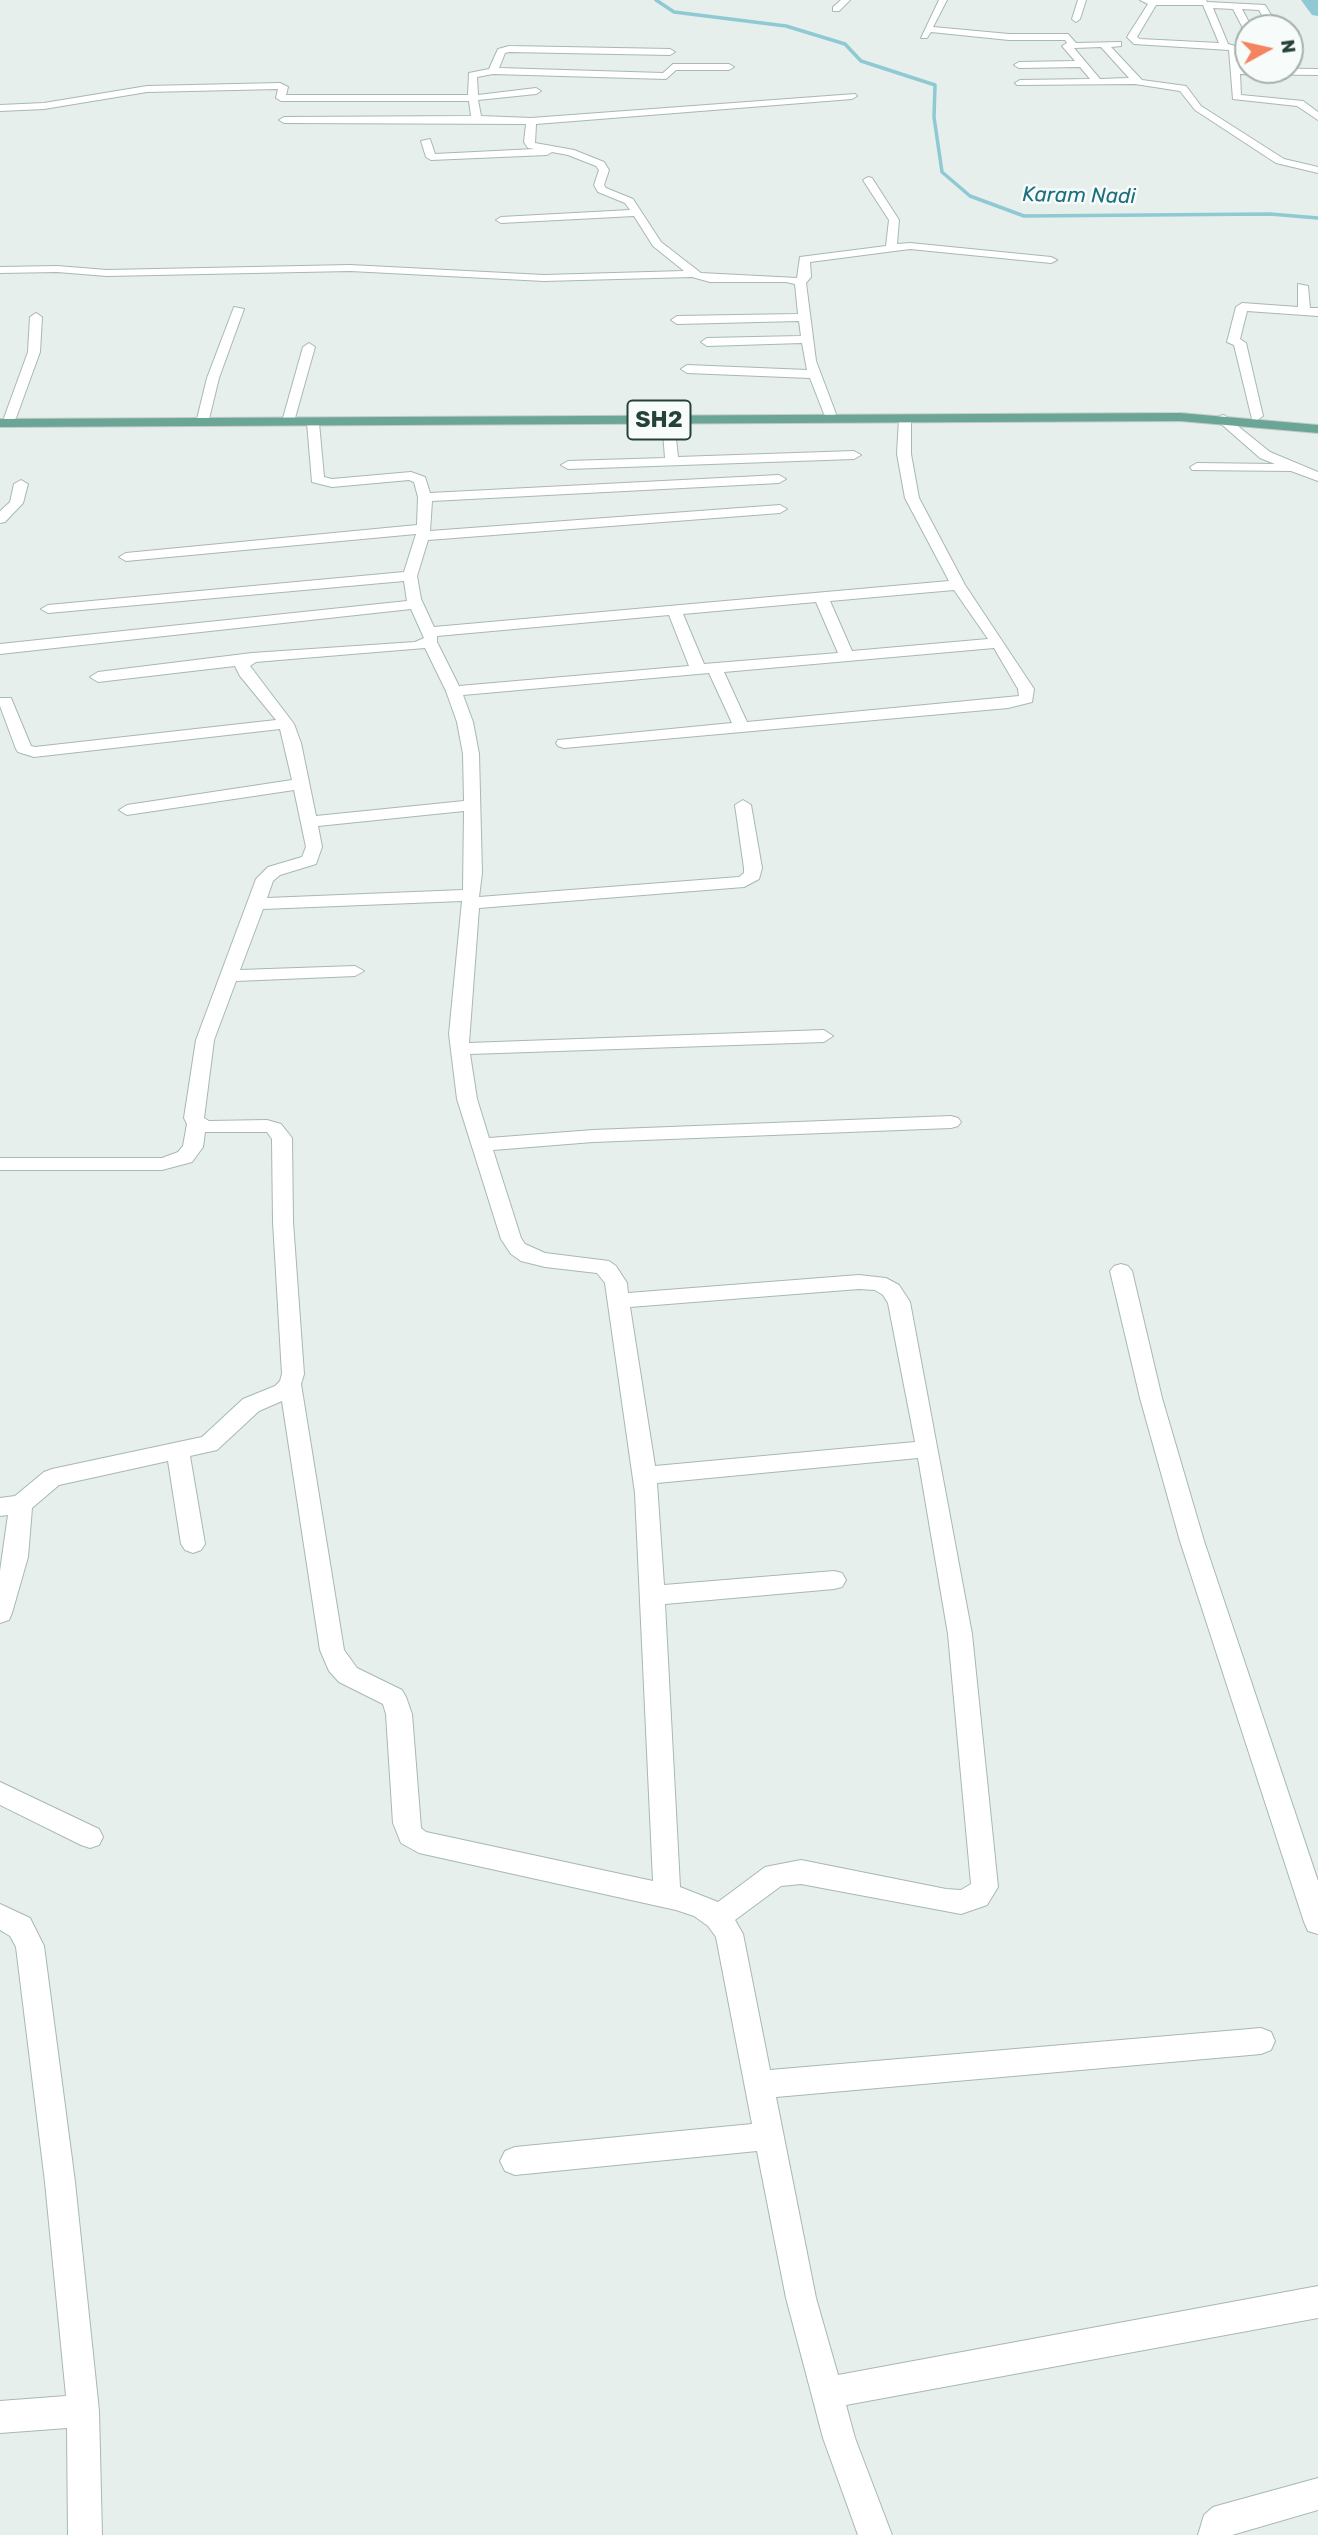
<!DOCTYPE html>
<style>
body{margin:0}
#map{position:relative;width:1318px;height:2535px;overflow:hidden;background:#e6efeb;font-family:Rubik,sans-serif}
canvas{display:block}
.north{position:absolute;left:1234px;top:14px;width:70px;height:70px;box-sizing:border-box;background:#f7fbf9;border:2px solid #a3b1ad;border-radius:50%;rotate:82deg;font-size:19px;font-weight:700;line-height:28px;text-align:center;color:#24423a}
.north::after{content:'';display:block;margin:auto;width:24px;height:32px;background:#f4845f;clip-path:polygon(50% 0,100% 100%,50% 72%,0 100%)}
</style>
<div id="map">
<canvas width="1318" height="2535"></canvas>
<div class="north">N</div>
</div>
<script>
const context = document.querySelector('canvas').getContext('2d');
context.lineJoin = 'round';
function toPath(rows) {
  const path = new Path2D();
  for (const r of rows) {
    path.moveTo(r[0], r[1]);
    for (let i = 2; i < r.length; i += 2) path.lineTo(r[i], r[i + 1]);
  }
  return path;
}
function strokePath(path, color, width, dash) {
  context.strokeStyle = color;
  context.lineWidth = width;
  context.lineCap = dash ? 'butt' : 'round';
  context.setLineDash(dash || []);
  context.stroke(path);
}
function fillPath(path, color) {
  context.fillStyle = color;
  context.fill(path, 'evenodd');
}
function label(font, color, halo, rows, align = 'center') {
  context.font = font + ' Rubik,sans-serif';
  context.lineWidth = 5;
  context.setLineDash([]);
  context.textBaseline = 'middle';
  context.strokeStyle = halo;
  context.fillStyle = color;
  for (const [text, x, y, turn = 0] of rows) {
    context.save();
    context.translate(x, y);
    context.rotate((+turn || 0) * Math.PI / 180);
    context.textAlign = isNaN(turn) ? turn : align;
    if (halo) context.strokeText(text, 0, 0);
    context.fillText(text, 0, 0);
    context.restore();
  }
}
strokePath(toPath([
 [656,0,674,12,786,26,845,44,861,61,935,85,934,117,942,172,970,196,1024,216,1270,214,1318,218]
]), '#8ec9d4', 3.5);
fillPath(toPath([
 [1301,0,1318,0,1318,16,1312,15,1301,0]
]), '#8ec9d4');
const minor = toPath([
 [841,0,850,0,839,11,833,11,833,7,841,0],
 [939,0,947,0,933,27,1009,34,1068,34,1076,43,1121,42,1121,46,1111,47,1142,80,1186,86,1201,106,1284,159,1318,167,1318,173,1276,163,1195,110,1180,91,1135,84,1017,85,1015,83,1020,80,1090,79,1080,67,1019,68,1014,65,1019,62,1075,61,1062,46,1067,43,1065,40,1009,40,931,32,927,38,921,38,939,0],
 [1101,47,1129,78,1100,79,1074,48,1101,47],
 [1078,0,1086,0,1080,19,1076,22,1072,19,1078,0],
 [1140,0,1206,0,1207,2,1265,5,1271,15,1285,22,1289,28,1279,28,1264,19,1259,10,1242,9,1252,28,1248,28,1248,33,1245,32,1233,9,1213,8,1228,44,1239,47,1240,68,1318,69,1318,75,1240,74,1241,95,1303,101,1318,112,1318,120,1297,106,1233,99,1229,50,1134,44,1127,37,1148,4,1140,0],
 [1156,5,1203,5,1219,43,1140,39,1137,37,1156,5],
 [509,46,670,49,675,52,670,55,509,52,505,53,499,68,663,73,673,64,729,64,734,67,729,70,676,70,666,79,493,74,477,77,478,95,536,88,541,91,536,94,478,100,481,116,531,118,855,94,857,96,852,99,536,124,535,143,574,150,604,162,609,170,604,185,606,188,633,199,661,242,701,273,797,278,800,257,886,246,889,220,863,180,868,177,872,178,899,220,897,244,910,243,1051,257,1057,260,1051,263,910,249,810,262,811,277,806,283,816,361,836,414,830,418,824,414,810,378,687,373,681,369,687,365,807,370,802,343,707,346,701,342,707,338,801,336,799,321,677,324,671,320,677,316,798,314,795,284,786,282,710,282,692,277,544,281,350,271,107,276,57,272,0,273,0,267,57,266,107,270,350,265,544,275,684,271,653,246,634,216,501,223,496,220,501,217,630,210,625,203,598,192,594,185,599,170,596,166,568,155,552,152,547,155,431,160,426,157,421,141,430,139,435,154,535,149,528,148,524,142,526,124,284,123,279,120,284,117,471,116,469,101,281,101,276,98,278,89,147,92,44,109,0,111,0,105,44,103,147,86,280,83,288,87,286,95,468,95,469,73,489,69,498,49,509,46],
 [1298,284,1308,286,1310,308,1318,308,1318,316,1247,311,1240,339,1246,343,1263,416,1257,420,1252,419,1234,345,1227,342,1236,307,1242,303,1298,307,1298,284],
 [234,307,244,309,219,378,209,419,203,423,198,422,197,419,207,378,234,307],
 [36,313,42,317,40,352,16,418,10,422,5,421,4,418,28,352,30,317,36,313],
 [309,343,315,347,295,418,289,422,284,421,283,418,303,347,309,343],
 [905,415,911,419,911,454,919,498,965,585,1034,689,1032,702,1008,708,564,748,558,746,556,743,558,740,732,723,709,673,463,695,473,722,479,754,482,873,479,897,739,877,744,873,744,868,735,805,743,800,751,805,762,868,759,879,744,887,479,908,469,1043,824,1030,833,1036,824,1042,470,1054,477,1099,489,1138,593,1130,951,1116,958,1118,961,1122,958,1126,951,1128,593,1142,493,1150,521,1238,525,1244,545,1253,609,1261,616,1266,627,1283,628,1293,859,1275,886,1278,899,1285,910,1302,972,1634,998,1887,987,1905,961,1914,801,1884,781,1886,735,1920,743,1934,770,2070,1261,2028,1271,2032,1275,2041,1271,2050,1261,2054,776,2097,816,2298,838,2375,1318,2286,1318,2318,846,2405,855,2438,892,2535,858,2535,823,2438,786,2298,757,2151,515,2175,505,2171,500,2161,505,2151,515,2147,752,2124,716,1937,708,1926,694,1916,676,1910,419,1853,401,1843,393,1823,386,1714,383,1704,339,1682,329,1671,320,1650,282,1401,259,1411,217,1450,190,1456,205,1544,201,1550,193,1553,185,1550,181,1544,168,1461,59,1485,32,1508,28,1557,12,1613,9,1620,0,1623,0,1571,8,1515,0,1516,0,1498,15,1496,44,1472,52,1469,202,1437,243,1399,275,1386,280,1381,282,1374,273,1222,272,1139,267,1132,205,1132,203,1147,192,1162,162,1170,0,1170,0,1158,162,1158,178,1152,183,1146,187,1124,184,1118,196,1040,256,879,268,867,302,857,306,847,294,790,127,815,119,810,127,805,292,780,280,729,34,757,18,752,16,749,0,706,0,698,11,698,31,746,35,747,276,720,240,676,235,666,98,682,90,677,98,672,252,653,415,642,424,638,411,609,0,654,0,644,407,601,404,581,48,613,41,609,48,605,404,572,416,534,126,561,119,557,126,553,417,525,418,497,414,482,409,480,332,487,312,482,307,423,313,419,319,423,324,477,332,479,411,472,425,477,430,493,779,475,786,479,779,483,432,501,430,531,780,505,787,509,780,513,428,540,417,576,421,599,434,627,949,581,905,498,897,454,899,419,905,415],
 [954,590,988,639,852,651,830,601,954,590],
 [816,602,838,653,704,664,683,614,816,602],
 [669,615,689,666,459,686,437,642,437,636,669,615],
 [425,648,446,691,457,722,463,754,464,801,316,816,301,743,294,724,250,666,256,662,279,660,425,648],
 [994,648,1018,689,1019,696,747,722,724,672,994,648],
 [464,811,463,890,267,898,273,881,280,875,316,864,322,847,318,826,464,811],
 [462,901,449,1034,457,1099,501,1239,511,1254,521,1261,545,1267,597,1273,605,1283,635,1493,653,1881,426,1832,421,1828,412,1714,406,1697,402,1690,357,1668,344,1650,301,1384,304,1374,293,1222,292,1138,281,1124,267,1120,209,1121,204,1118,214,1040,236,981,355,976,364,971,355,966,240,970,263,909,462,901],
 [859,1289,875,1290,883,1295,888,1303,915,1442,655,1466,630,1307,859,1289],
 [918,1458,948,1634,971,1884,961,1890,946,1889,801,1860,765,1867,718,1902,680,1887,665,1604,834,1589,842,1587,846,1580,842,1573,834,1571,664,1585,657,1483,918,1458],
 [1224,415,1270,452,1318,472,1318,481,1291,471,1192,470,1190,467,1197,463,1275,464,1260,458,1219,422,1219,416,1224,415],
 [668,416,674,420,678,457,854,451,861,455,854,459,568,469,561,465,568,461,665,458,662,420,668,416],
 [21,480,28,484,23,503,5,522,0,523,0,511,10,502,14,484,21,480],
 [1121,1264,1128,1266,1132,1271,1162,1398,1204,1541,1318,1881,1318,1934,1308,1931,1304,1922,1180,1541,1140,1398,1110,1271,1114,1266,1121,1264],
 [0,1782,99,1829,103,1837,99,1845,90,1848,81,1845,0,1805,0,1782],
 [0,1904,30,1918,44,1946,75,2182,99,2411,102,2535,68,2535,67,2428,0,2433,0,2401,66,2396,45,2182,16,1947,10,1936,0,1930,0,1904],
 [1318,2478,1318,2510,1232,2535,1198,2535,1204,2515,1213,2507,1318,2478]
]);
const primary = toPath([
 [1180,413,1318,425,1318,433,1180,421,0,427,0,419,1180,413]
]);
strokePath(minor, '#a8b8b2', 2);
strokePath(primary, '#c2cac8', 2);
fillPath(minor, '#fff');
fillPath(primary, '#6aa596');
label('italic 21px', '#1c6f80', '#f7fbf9', [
 ["Karam Nadi",1079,196,1]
]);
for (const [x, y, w] of [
 [659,420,63]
]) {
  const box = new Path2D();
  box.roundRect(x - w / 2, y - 19.5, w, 39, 5);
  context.fillStyle = '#f7fbf9';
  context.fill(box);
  strokePath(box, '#24423a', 2);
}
label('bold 23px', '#24423a', null, [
 ["SH2",659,420]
]);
</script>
